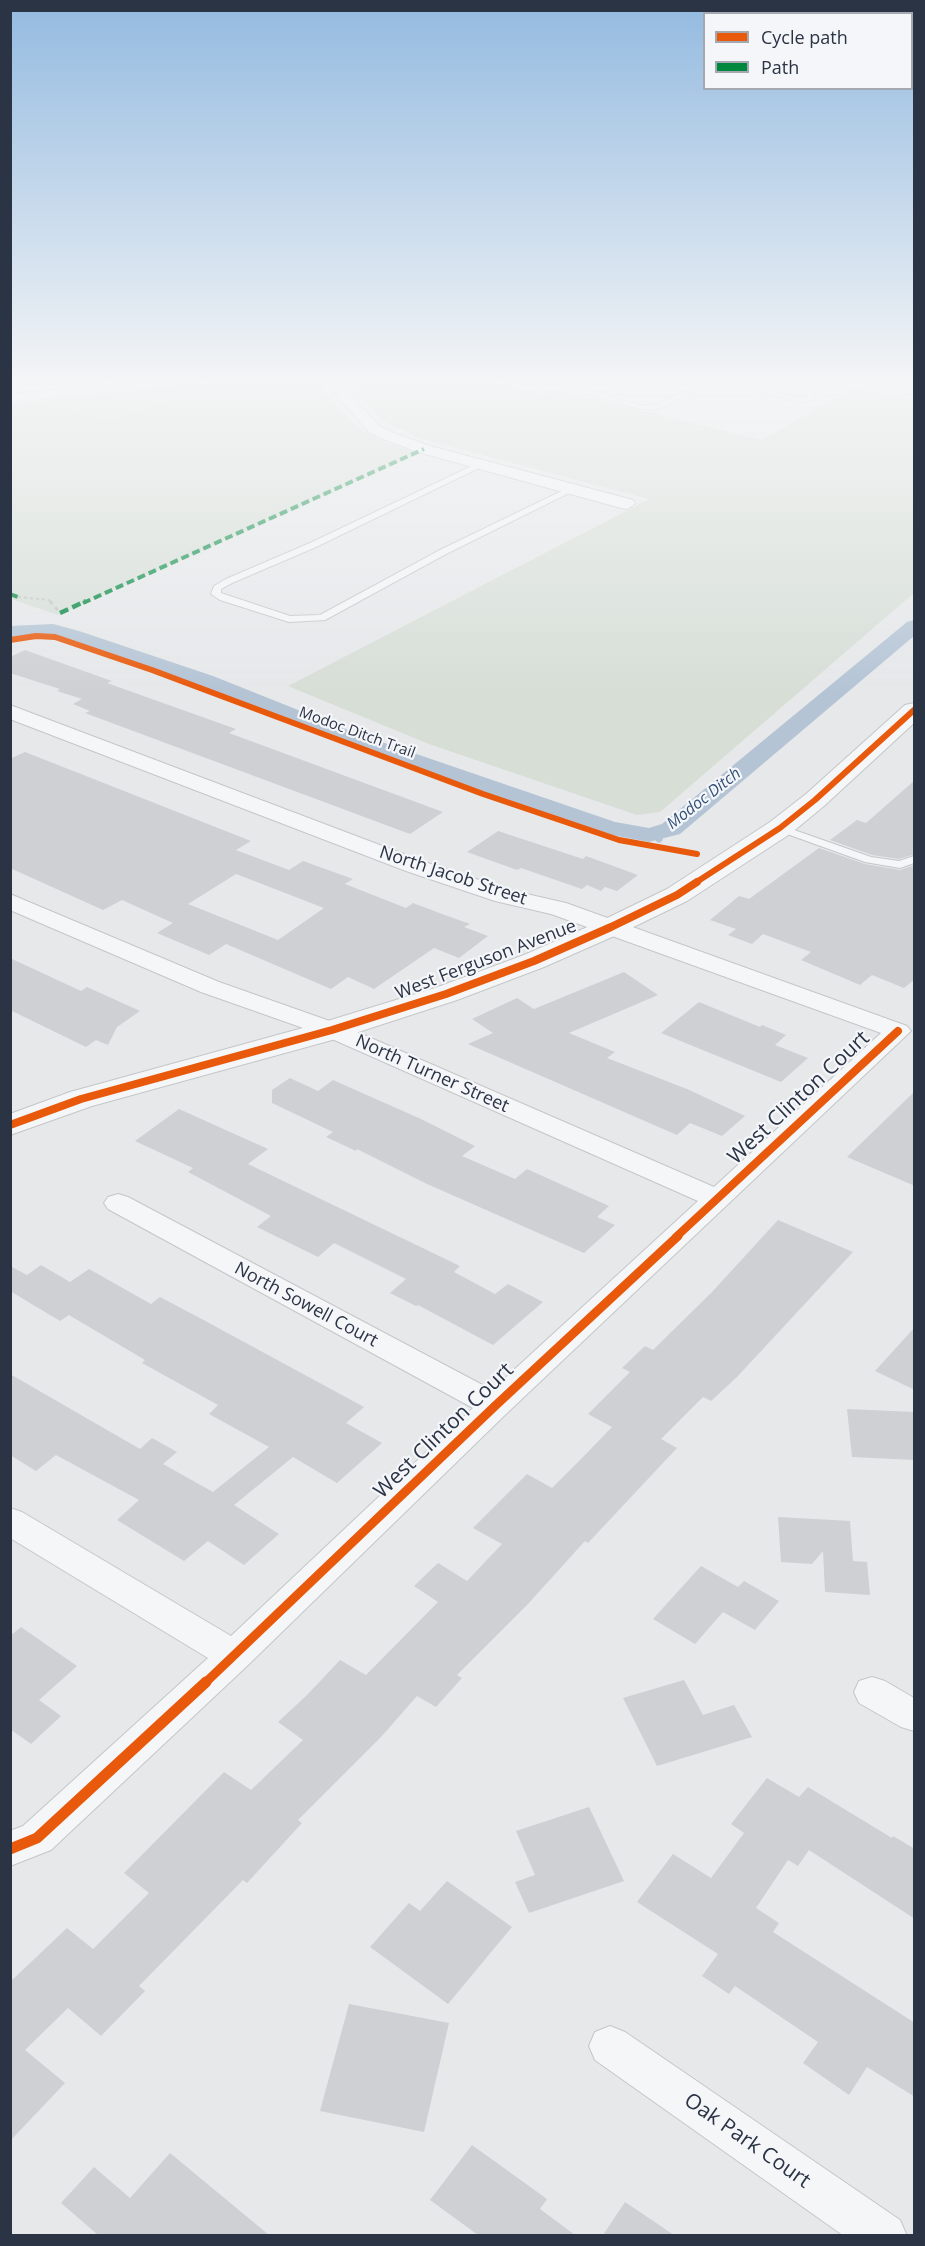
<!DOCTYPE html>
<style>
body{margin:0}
#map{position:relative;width:925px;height:2246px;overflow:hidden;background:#e6e8ea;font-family:"Open Sans",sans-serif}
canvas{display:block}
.frame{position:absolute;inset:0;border:12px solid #2b3445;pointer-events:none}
.legend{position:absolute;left:703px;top:12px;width:210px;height:78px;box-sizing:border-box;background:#f4f6f9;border:2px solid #a4a8b1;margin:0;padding:8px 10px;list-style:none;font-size:18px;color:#2b3445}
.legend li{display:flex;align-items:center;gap:12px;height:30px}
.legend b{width:30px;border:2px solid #a4a8b1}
</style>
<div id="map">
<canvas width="925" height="2246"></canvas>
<div class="frame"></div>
<ul class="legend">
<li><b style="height:8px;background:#e8590c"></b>Cycle path</li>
<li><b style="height:8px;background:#00873e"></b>Path</li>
</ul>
</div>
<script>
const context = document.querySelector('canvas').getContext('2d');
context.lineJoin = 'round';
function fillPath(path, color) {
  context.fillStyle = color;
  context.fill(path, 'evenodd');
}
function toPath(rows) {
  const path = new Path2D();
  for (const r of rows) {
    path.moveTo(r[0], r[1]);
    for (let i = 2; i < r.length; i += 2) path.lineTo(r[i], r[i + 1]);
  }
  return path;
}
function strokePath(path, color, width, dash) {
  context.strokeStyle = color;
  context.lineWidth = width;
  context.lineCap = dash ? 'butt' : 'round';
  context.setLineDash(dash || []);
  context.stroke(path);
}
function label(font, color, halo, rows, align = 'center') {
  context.font = font + ' "Open Sans",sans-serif';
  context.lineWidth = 4.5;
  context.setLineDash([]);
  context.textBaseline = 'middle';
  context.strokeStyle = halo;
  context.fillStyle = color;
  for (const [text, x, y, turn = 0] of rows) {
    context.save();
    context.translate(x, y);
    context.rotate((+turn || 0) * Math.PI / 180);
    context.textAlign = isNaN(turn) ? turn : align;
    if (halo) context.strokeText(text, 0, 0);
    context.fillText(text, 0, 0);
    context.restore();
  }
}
fillPath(toPath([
 [237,380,315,380,357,427,387,443,420,453,58,615,11,599,11,404],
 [346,380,419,380,439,384,452,380,485,380,543,394,554,389,762,440,855,387,914,400,914,593,660,812,637,815,429,744,288,686,649,499,418,438,383,421]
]), '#d6ded6');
strokePath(toPath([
 [656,834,659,839]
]), '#b4c4d5', 7);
fillPath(toPath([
 [914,620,914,636,680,834,649,842,601,833,342,744,197,686,65,639,53,636,10,638,10,626,53,624,79,631,213,676,358,734,615,822,649,828,662,824,907,622,914,620]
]), '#b4c4d5');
fillPath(toPath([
 [25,650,112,681,107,683,236,729,229,733,443,812,410,834,85,713,90,711,73,704,82,699,57,691,60,689,10,673,10,657],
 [25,752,251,841,236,850,289,870,303,861,353,879,345,884,406,908,413,903,442,914,470,924,464,927,488,936,459,958,434,948,374,989,348,977,331,989,226,944,209,955,157,933,173,923,122,900,103,910,10,868,10,759],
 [236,874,324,908,278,940,188,904],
 [915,780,915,854,899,859,872,855,830,840,857,820,866,823],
 [498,831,583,859,586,856,638,875,617,891,605,887,601,891,587,885,582,889,521,868,517,870,467,852],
 [819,848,865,864,900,870,915,865,915,979,904,988,872,975,860,985,801,960,811,952,763,934,752,944,728,935,736,929,710,920,739,896,749,899],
 [10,958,81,991,87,987,140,1011,117,1027,108,1045,96,1040,86,1047,10,1010],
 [624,972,658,995,569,1033,615,1052,607,1058,687,1089,745,1116,722,1136,690,1123,677,1135,468,1044,493,1033,472,1019,517,998,534,1009],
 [699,1002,760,1027,762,1025,786,1035,775,1045,808,1058,781,1082,661,1033],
 [290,1078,318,1091,333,1080,421,1119,475,1146,462,1156,515,1179,527,1169,609,1206,597,1217,615,1225,584,1253,427,1184,357,1149,356,1151,326,1137,333,1132,272,1103,272,1090],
 [915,1091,915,1186,847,1157],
 [179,1109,268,1149,248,1164,460,1266,454,1272,495,1294,508,1284,543,1302,493,1345,418,1305,416,1306,390,1293,406,1279,334,1243,318,1257,257,1227,271,1216,188,1172,193,1168,135,1141],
 [778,1220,853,1252,737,1377,711,1401,703,1397,661,1439,677,1448,588,1543,585,1541,527,1605,457,1675,462,1678,436,1707,417,1696,381,1737,298,1820,302,1823,247,1883,243,1880,139,1986,145,1991,101,2036,68,2008,25,2050,65,2083,10,2141,10,1982,67,1928,93,1949,149,1893,124,1873,224,1772,251,1790,303,1740,278,1722,307,1695,340,1660,366,1675,438,1602,414,1586,438,1563,467,1581,502,1544,473,1528,527,1474,552,1488,585,1455,612,1427,588,1414,630,1372,622,1368,645,1346,653,1350,712,1292],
 [41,1265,70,1282,89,1269,151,1304,160,1297,198,1317,364,1407,346,1423,382,1443,337,1483,293,1457,234,1505,279,1534,244,1565,208,1541,184,1561,117,1520,139,1500,56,1455,36,1471,10,1455,10,1374,140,1449,152,1438,177,1452,163,1464,213,1492,269,1447,209,1414,218,1405,142,1363,145,1360,69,1315,60,1321,10,1291,10,1266,27,1275],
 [915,1327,915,1390,875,1371],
 [847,1409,915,1412,915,1460,852,1457],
 [778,1517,850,1521,853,1561,867,1562,870,1595,825,1592,823,1551,812,1564,781,1562],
 [701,1566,738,1587,744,1581,779,1601,755,1630,723,1612,695,1644,653,1619],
 [21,1627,77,1666,39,1700,61,1716,31,1744,10,1729,10,1636],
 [684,1680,703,1715,734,1705,752,1737,657,1766,623,1698],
 [767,1778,799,1797,808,1787,892,1838,893,1836,915,1849,915,1919,809,1850,798,1866,788,1860,756,1908,779,1923,773,1932,915,2023,915,2097,867,2067,849,2095,803,2063,818,2042,735,1986,729,1994,702,1976,718,1954,637,1902,673,1854,711,1878,744,1833,731,1824],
 [589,1807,624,1881,529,1913,515,1882,535,1875,516,1831],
 [447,1881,512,1927,448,2004,370,1947,409,1903,420,1911],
 [349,2004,449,2023,424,2132,320,2111],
 [472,2145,547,2199,540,2209,575,2235,478,2235,430,2200],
 [170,2153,269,2235,98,2235,61,2203,94,2167,130,2198],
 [625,2202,674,2235,603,2235]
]), '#ced0d3');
const service = toPath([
 [589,380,598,380,580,388,603,394,634,380,642,380,609,397,640,405,655,405,708,380,717,380,659,409,640,409,569,389,589,380],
 [759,380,769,380,808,390,828,380,837,380,814,393,816,398,804,403,745,388,759,380],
 [764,384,806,394,808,396,803,399,756,387,764,384],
 [478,463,485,465,316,547,232,583,221,589,221,593,290,616,320,615,440,550,570,487,577,489,446,554,325,620,289,622,220,600,211,594,214,586,226,579,310,543,478,463],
 [780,825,871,857,899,861,914,856,914,863,900,868,865,862,776,830,774,828,780,825]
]);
const minor = toPath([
 [152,380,199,380,192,384,10,402,10,394,152,380],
 [323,380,337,380,379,426,396,434,430,446,633,500,635,504,627,509,621,508,418,452,386,440,369,432,323,380],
 [10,705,422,861,509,890,566,903,907,1026,911,1031,506,1414,247,1666,51,1850,10,1866,10,1831,23,1826,208,1658,10,1538,10,1508,22,1512,231,1636,473,1408,108,1209,104,1203,108,1197,118,1194,128,1197,492,1390,698,1201,323,1035,201,992,10,910,10,894,219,982,341,1025,714,1187,881,1033,551,914,495,901,406,871,15,721,10,719,10,705],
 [872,1677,885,1681,914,1698,914,1731,901,1727,859,1703,854,1692,859,1681,872,1677],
 [610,2026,625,2032,900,2220,907,2236,844,2236,595,2060,589,2046,595,2032,610,2026]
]);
const tertiary = toPath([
 [914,703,914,723,824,806,790,834,687,901,621,933,544,967,457,1000,343,1037,92,1106,10,1135,10,1114,70,1092,321,1023,435,988,524,955,601,921,667,889,770,822,806,794,905,705,914,703]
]);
const primary = toPath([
 [856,380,889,380,914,385,914,395,859,384,856,380]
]);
strokePath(service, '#c4c6c8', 2);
strokePath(minor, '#c4c6c8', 2);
strokePath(tertiary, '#c4c6c8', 2);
strokePath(primary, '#c2c5c8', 2);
strokePath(toPath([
 [291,382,295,380],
 [71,410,71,413,106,425,168,404,168,401],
 [18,597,49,600,51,603]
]), '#c5c6ca', 2, [3, 3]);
strokePath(toPath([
 [50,601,60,613]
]), '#c5c6ca', 3, [4, 4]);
fillPath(service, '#f5f6f7');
fillPath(minor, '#f5f6f7');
fillPath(tertiary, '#f5f6f7');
fillPath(primary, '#f8f8f8');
strokePath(toPath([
 [10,594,18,597],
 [83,603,424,449]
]), '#00873e', 4, [8, 4]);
strokePath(toPath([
 [60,613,86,601]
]), '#00873e', 4.5, [9, 4.5]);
strokePath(toPath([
 [10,640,36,636,55,637,152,670,483,794,619,840,697,854],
 [695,883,780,828,815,800,914,710]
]), '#e8590c', 6);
strokePath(toPath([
 [10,1125,81,1099,332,1030,446,994,534,961,611,927,677,895,697,882],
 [676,1237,898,1031]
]), '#e8590c', 8);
strokePath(toPath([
 [204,1684,495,1406,678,1236]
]), '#e8590c', 9);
strokePath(toPath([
 [10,1849,37,1838,206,1682]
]), '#e8590c', 11);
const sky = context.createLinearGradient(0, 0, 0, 694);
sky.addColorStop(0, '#93bae0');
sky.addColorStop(0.55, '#f4f5f6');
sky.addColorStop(1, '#f4f5f600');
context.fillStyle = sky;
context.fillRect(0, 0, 925, 694);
label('15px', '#2b3445', '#f4f6f9', [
 ["Modoc Ditch Trail",357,733,20]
]);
label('italic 16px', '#34527a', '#f4f6f9', [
 ["Modoc Ditch",704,799,-38]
]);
label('18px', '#2b3445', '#f4f6f9', [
 ["North Jacob Street",453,876,18],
 ["West Ferguson Avenue",486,960,-21],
 ["North Turner Street",432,1074,24],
 ["North Sowell Court",306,1305,28]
]);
label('21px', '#2b3445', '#f4f6f9', [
 ["West Clinton Court",799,1098,-43],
 ["West Clinton Court",444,1431,-44],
 ["Oak Park Court",747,2141,35]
]);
</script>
